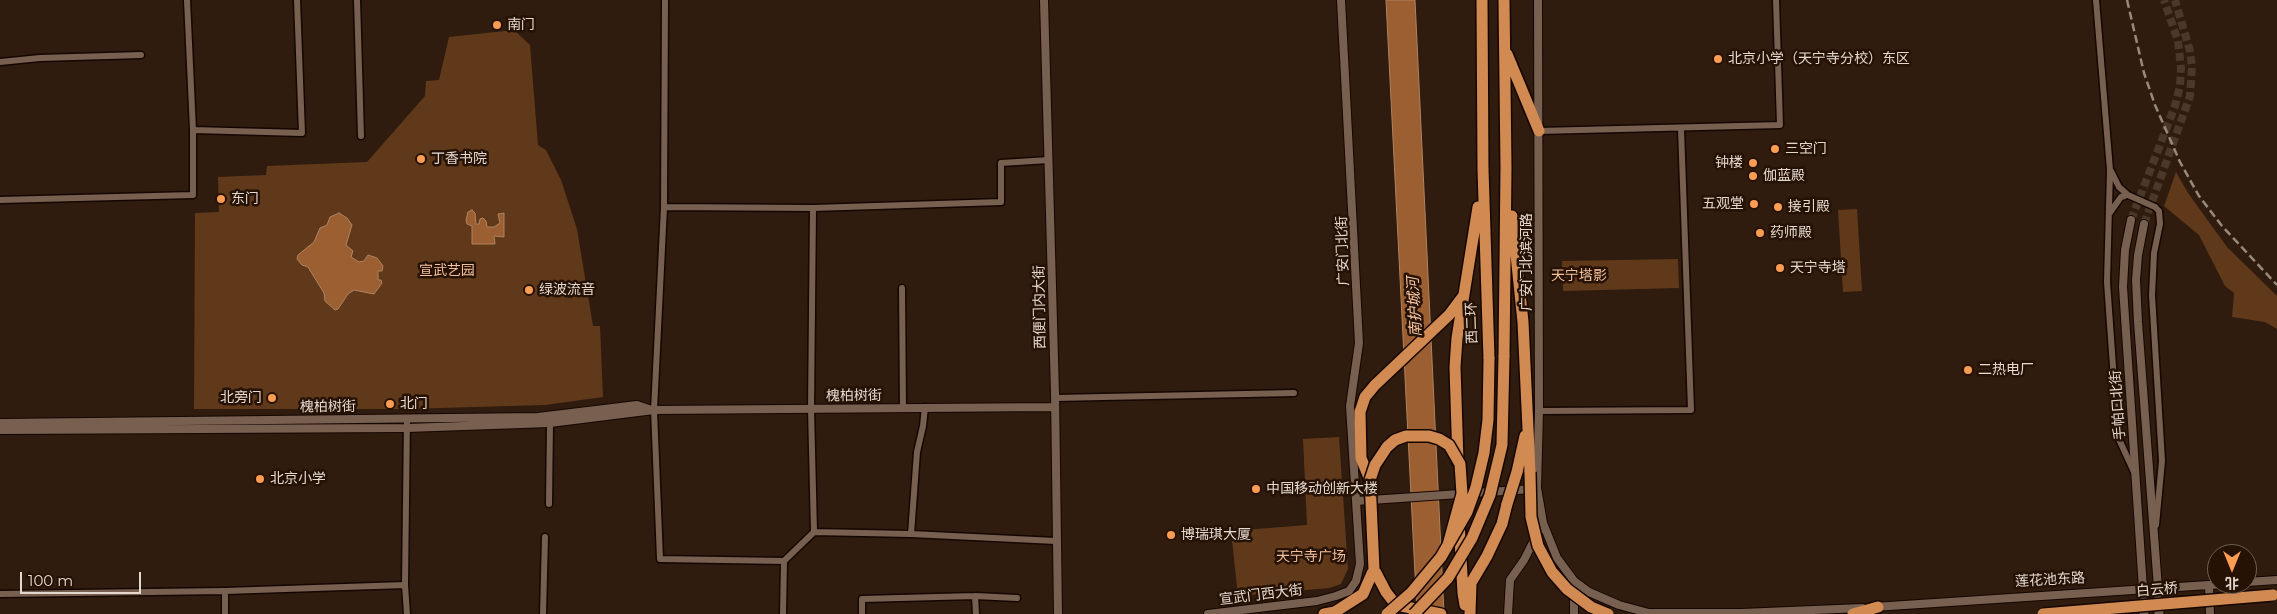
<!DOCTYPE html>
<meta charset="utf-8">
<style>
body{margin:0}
#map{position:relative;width:2277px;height:614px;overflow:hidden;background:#2f1c0e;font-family:Montserrat,"Noto Sans SC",sans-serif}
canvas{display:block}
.north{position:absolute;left:2207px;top:544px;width:50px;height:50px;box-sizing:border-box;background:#251205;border:1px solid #716155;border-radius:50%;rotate:180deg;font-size:14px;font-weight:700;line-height:20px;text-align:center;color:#e4d7ce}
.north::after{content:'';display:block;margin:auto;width:18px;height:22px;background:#fc9d53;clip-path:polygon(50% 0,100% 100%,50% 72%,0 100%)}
.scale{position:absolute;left:20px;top:572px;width:121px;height:22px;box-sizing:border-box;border:2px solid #e4d7ce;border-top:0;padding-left:6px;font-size:15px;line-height:18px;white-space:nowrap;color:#e4d7ce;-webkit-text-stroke:4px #251205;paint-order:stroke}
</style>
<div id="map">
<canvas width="2277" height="614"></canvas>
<div class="north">北</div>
<div class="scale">100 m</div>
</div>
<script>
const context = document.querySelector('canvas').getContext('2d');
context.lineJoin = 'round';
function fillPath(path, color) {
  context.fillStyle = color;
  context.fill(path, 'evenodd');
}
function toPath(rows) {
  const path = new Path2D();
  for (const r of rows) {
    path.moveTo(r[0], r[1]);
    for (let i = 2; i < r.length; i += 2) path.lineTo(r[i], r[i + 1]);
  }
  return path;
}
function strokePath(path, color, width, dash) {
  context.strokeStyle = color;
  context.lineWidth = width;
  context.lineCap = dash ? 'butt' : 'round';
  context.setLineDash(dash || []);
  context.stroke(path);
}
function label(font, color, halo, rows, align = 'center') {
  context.font = font + ' Montserrat,"Noto Sans SC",sans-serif';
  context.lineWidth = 5;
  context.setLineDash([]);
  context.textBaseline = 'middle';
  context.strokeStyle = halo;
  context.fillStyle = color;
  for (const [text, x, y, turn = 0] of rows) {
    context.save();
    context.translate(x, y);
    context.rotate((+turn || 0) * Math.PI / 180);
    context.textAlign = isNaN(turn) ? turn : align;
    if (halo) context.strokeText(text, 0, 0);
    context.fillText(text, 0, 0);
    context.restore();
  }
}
fillPath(toPath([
 [514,30,530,45,538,145,546,150,561,180,577,229,593,326,600,326,603,397,545,405,405,409,194,409,195,213,219,212,218,177,266,175,267,166,367,162,425,96,426,81,439,80,449,37],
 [2176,172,2188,193,2227,247,2277,296,2277,329,2265,322,2232,317,2234,293,2225,286,2199,235,2164,206],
 [1857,209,1862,291,1843,292,1838,210],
 [1678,259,1679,288,1563,291,1562,261],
 [1339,437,1348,569,1341,584,1329,588,1238,596,1231,531,1307,525,1303,439]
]), '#60391b');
const water = toPath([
 [1386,0,1415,0,1444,614,1417,614,1386,0],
 [472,210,475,213,476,224,479,224,480,219,483,218,486,221,487,227,494,227,500,223,498,214,504,213,504,237,494,236,495,244,472,244,472,226,467,224,466,220,468,212,472,210],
 [339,213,347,218,352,225,346,245,353,251,351,257,359,262,364,261,368,255,377,258,383,266,382,271,378,271,378,280,381,280,382,283,374,294,354,290,348,294,338,309,335,310,325,301,324,293,308,267,302,265,297,259,298,255,314,242,320,228,327,225,330,217,339,213]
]);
fillPath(water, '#9b5f31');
strokePath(water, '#b18360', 1);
strokePath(toPath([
 [2131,220,2175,106,2180,86,2181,68,2178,41,2164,0],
 [2144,224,2190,96,2192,67,2190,51,2175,0]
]), '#4a382b', 8, [8, 4]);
const minor = toPath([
 [357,0,361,136],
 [665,0,664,207,654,410,660,559,784,561,814,532,911,534,1056,541],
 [2096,0,2110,170,2107,282,2118,437,2134,472],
 [0,62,40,58,141,55],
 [193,130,302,133,297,0],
 [1539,131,1780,125,1776,0],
 [0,200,193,195,193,130,187,0],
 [664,207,813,208,1001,202,1001,163,1049,160],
 [2155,207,2159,211,2160,224,2154,253,2152,295,2162,461,2156,525],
 [813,208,811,409,814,532],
 [2109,214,2121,197,2128,195,2119,187,2111,171],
 [902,288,903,408],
 [1055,398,1294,393],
 [1539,411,1691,410,1681,129],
 [407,419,405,585,407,614],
 [549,504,550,423],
 [911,534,917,452,923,426,925,407],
 [225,591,225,614],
 [0,594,225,591,405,585],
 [975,596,976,614],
 [543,614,545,537],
 [783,614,784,561],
 [862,614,862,599,975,596,1017,598]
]);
const tertiary = toPath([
 [1044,0,1055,393,1058,614],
 [1538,0,1539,411,1537,488,1543,523,1557,558,1574,581,1589,592,1619,605,1649,613,1741,613,1862,608],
 [2131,220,2125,250,2123,287,2143,589],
 [2144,224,2138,255,2136,280,2138,322,2158,588],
 [0,423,538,417,637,405,652,410],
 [0,430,407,428,550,423,654,410,1055,407],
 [1356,501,1533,489],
 [2247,582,2277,580],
 [2209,585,2210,614],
 [1574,593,1574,614],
 [1874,607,2224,584],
 [1208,614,1317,601,1336,596,1349,591,1356,581,1360,564,1350,406,1359,343,1341,0],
 [1508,614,1510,580,1524,560,1543,523]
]);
const secondary = toPath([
 [2158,588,2159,614],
 [2143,589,2144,614]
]);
const trunk = toPath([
 [1482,0,1483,169,1489,359],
 [1504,0,1506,167,1504,357],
 [1507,54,1539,131],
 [1512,216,1523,322,1530,472],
 [1458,462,1455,367,1457,338,1478,207],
 [1517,472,1525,436],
 [1370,480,1361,458,1360,412,1365,397,1375,385,1449,315,1464,295],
 [1459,521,1463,593,1465,605],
 [1374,569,1386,592,1396,605,1441,614],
 [1324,614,1335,612,1363,594,1374,569],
 [1470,614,1471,583,1487,556,1502,524,1507,504],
 [1853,614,1878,607]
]);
strokePath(minor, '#160600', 9);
strokePath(tertiary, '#160600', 10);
strokePath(secondary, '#160600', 11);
strokePath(trunk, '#160600', 14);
strokePath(minor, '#776050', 6);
strokePath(tertiary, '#776050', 8);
strokePath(secondary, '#776050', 9);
strokePath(trunk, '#d28a53', 11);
strokePath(toPath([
 [2127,0,2144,73,2155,105,2180,162,2199,196,2222,226,2277,285]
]), '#98897e', 2.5, [8, 4]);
const minorBridge = toPath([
 [2128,195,2155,207]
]);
const trunkBridge = toPath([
 [1530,472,1531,517,1538,546,1552,572,1567,589,1591,607,1608,614],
 [1507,504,1517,472],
 [1374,569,1370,480,1375,465,1387,447,1395,440,1406,436,1429,436,1439,439,1449,445,1460,464,1462,494,1448,545],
 [1387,614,1411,593,1441,557,1467,512,1476,487,1484,453,1488,420,1489,359],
 [1414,614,1448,578,1472,538,1490,495,1502,445,1504,357],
 [2043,614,2273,595]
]);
strokePath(minorBridge, '#160600', 9, []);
strokePath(trunkBridge, '#160600', 14, []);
strokePath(minorBridge, '#776050', 6);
strokePath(trunkBridge, '#d28a53', 11);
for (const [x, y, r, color] of [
 [497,25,5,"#fc9d53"],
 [1718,59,5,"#fc9d53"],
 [1775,149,5,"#fc9d53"],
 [421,159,5,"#fc9d53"],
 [1753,163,5,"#fc9d53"],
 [1753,176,5,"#fc9d53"],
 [221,199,5,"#fc9d53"],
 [1754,204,5,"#fc9d53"],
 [1778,207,5,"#fc9d53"],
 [1760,233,5,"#fc9d53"],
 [1780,268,5,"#fc9d53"],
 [529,290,5,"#fc9d53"],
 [1968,370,5,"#fc9d53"],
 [272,398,5,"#fc9d53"],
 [390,404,5,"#fc9d53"],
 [260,479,5,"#fc9d53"],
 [1256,489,5,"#fc9d53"],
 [1171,535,5,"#fc9d53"]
]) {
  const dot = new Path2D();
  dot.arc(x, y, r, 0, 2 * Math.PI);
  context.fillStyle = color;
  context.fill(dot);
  strokePath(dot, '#251205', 2);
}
label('14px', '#e4d7ce', '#251205', [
 ["南门",507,25],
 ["北京小学（天宁寺分校）东区",1728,59],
 ["三空门",1785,149],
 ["丁香书院",431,159],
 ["钟楼",1743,163,"right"],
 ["伽蓝殿",1763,176],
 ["东门",231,199],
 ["五观堂",1744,204,"right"],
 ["接引殿",1788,207],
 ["药师殿",1770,233],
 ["天宁寺塔",1790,268],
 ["绿波流音",539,290],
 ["二热电厂",1978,370],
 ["北旁门",262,398,"right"],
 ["北门",400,404],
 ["北京小学",270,479],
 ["中国移动创新大楼",1266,489],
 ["博瑞琪大厦",1181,535]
], 'left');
label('14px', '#e4d7ce', '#251205', [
 ["广安门北街",1343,251,-92],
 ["广安门北滨河路",1527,262,-90],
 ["西便门内大街",1040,307,-91],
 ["西二环",1472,323,-92],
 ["槐柏树街",854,396,-1],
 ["手帕口北街",2118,405,-94],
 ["槐柏树街",328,407,-1],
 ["莲花池东路",2050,580,-3],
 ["白云桥",2157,590,-5],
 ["宣武门西大街",1261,595,-7]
]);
label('14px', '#f3bf9b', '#251205', [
 ["宣武艺园",447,271],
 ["天宁塔影",1579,276],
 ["天宁寺广场",1311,557]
]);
label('italic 15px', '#fac6a1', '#251205', [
 ["南护城河",1415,307,-93]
]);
</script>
